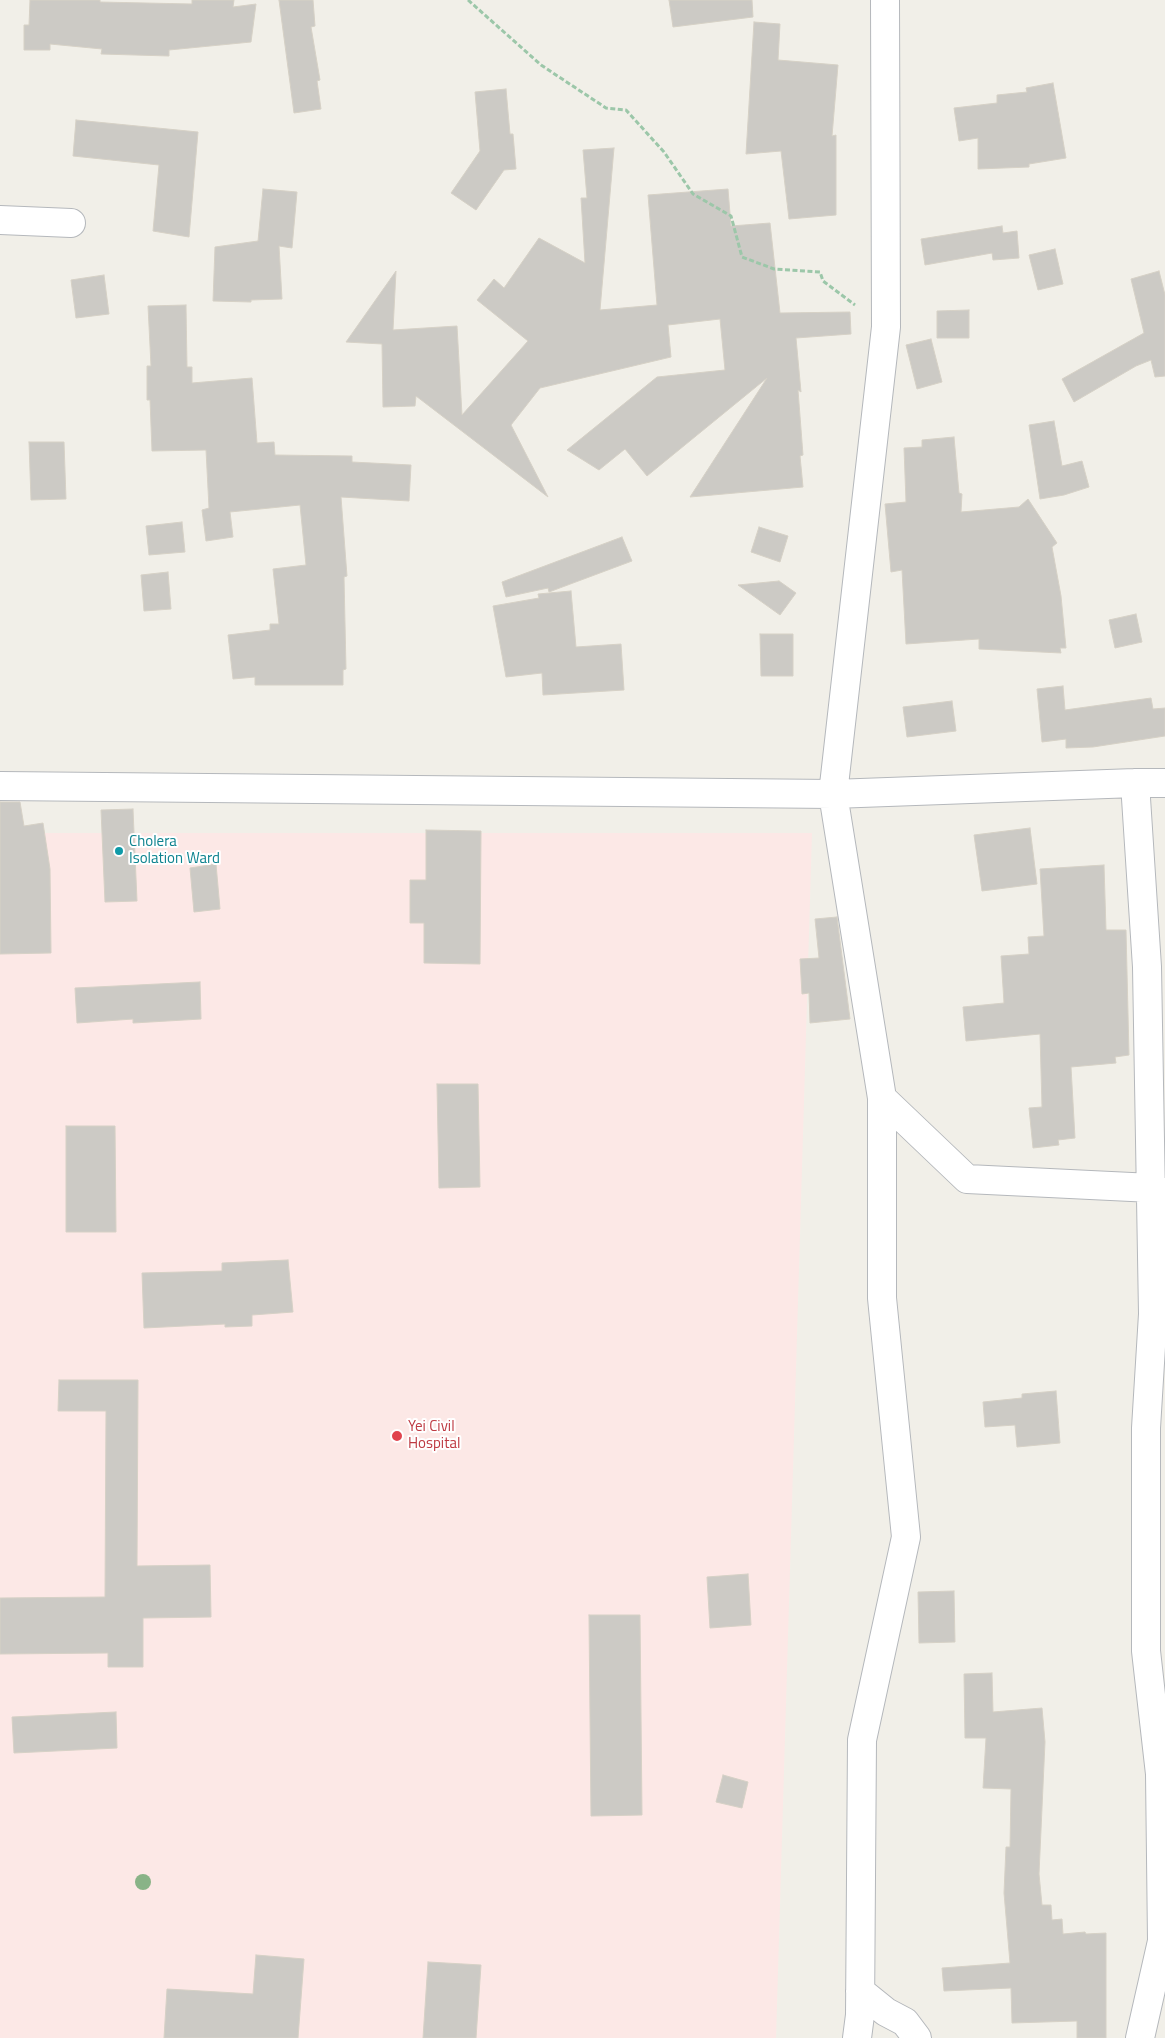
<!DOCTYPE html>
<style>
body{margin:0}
canvas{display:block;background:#f1efe8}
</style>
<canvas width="1165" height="2038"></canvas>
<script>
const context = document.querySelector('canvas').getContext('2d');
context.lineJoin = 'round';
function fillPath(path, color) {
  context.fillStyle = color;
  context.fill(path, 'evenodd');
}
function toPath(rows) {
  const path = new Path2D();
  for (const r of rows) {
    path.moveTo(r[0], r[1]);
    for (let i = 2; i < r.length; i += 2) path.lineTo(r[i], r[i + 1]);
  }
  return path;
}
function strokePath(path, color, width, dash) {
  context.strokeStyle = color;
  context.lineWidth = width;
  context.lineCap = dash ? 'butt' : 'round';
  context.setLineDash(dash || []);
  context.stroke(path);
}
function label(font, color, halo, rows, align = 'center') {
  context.font = font + ' "Titillium Web",sans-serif';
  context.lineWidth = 4;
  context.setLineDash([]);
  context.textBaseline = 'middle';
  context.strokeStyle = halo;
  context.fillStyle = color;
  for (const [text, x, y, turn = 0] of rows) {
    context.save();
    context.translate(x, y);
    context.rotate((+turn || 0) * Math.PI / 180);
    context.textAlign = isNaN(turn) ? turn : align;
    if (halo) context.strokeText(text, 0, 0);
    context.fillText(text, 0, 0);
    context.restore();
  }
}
fillPath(toPath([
 [0,833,812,833,776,2038,0,2038]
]), '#fce8e6');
const building = toPath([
 [30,0,100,0,100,2,192,4,192,0,234,0,233,7,256,4,251,42,169,50,169,56,101,54,102,49,50,44,50,50,24,50,24,25,29,25,30,0],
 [279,0,313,0,315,26,311,27,320,80,317,81,321,109,294,113,279,0],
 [669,0,752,0,753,17,673,27,669,0],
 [754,22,780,24,778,60,838,65,832,136,836,135,836,215,789,219,781,151,746,154,754,22],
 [1053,83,1066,158,1029,164,1029,167,978,169,978,138,959,141,954,108,997,103,997,95,1027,92,1026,88,1053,83],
 [506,89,510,134,513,134,516,169,504,170,476,210,451,193,480,151,475,92,506,89],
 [76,120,198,132,189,237,153,231,159,165,73,156,76,120],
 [614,148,600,310,657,305,648,195,728,189,731,226,770,223,780,313,850,312,851,334,796,338,801,392,798,390,803,455,800,456,803,487,690,497,767,378,647,476,625,449,599,470,567,450,657,377,725,370,720,319,668,325,671,357,540,388,511,425,548,497,416,396,415,406,383,407,382,344,346,342,396,271,393,330,457,326,462,415,528,341,477,300,494,279,504,288,539,238,585,263,581,198,587,198,583,150,614,148],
 [263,189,297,192,292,248,279,246,282,299,251,300,251,302,213,301,215,247,258,241,263,189],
 [1002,226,1003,233,1017,231,1019,258,993,260,992,253,925,265,921,239,1002,226],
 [1055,249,1063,284,1038,290,1029,255,1055,249],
 [1159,271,1165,295,1165,376,1155,377,1151,360,1136,366,1074,402,1062,379,1144,333,1131,279,1159,271],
 [104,275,109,314,76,318,71,280,104,275],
 [186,305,187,367,192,367,192,383,252,378,257,443,274,442,275,455,352,456,352,462,411,465,409,501,341,497,347,576,344,577,346,669,343,670,343,685,255,685,255,677,233,679,228,635,270,630,270,624,279,624,273,569,306,565,300,505,230,512,233,537,206,541,202,510,209,508,206,450,152,451,150,400,147,400,147,366,151,366,148,306,186,305],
 [969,310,969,338,937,338,937,311,969,310],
 [931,339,942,382,917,389,906,345,931,339],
 [1054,421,1062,466,1082,461,1089,487,1064,495,1040,499,1029,425,1054,421],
 [954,437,959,493,962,494,961,512,1019,507,1028,499,1057,543,1052,547,1061,596,1066,648,1060,648,1061,653,979,649,979,639,906,644,902,570,891,572,885,504,906,502,904,448,922,447,922,440,954,437],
 [29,442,64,442,66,499,31,500,29,442],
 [182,522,185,552,149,555,146,526,182,522],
 [759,527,788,536,780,562,751,552,759,527],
 [622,537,632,561,549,592,548,588,506,597,502,582,622,537],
 [168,572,171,609,144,611,141,575,168,572],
 [779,581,796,593,780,615,738,585,779,581],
 [571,591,576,647,621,644,624,690,543,695,542,673,506,677,493,606,539,598,538,594,571,591],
 [1136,614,1142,642,1115,648,1109,620,1136,614],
 [760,634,793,634,793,676,761,676,760,634],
 [1063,686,1065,710,1151,698,1153,709,1165,708,1165,736,1093,747,1066,748,1066,739,1042,742,1037,689,1063,686],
 [952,701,956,731,907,737,903,707,952,701],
 [0,802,20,802,24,826,43,823,50,869,51,953,0,954,0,802],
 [133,809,137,901,105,902,101,810,133,809],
 [1030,828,1037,884,982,891,974,835,1030,828],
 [426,830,481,831,480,964,424,963,424,923,410,923,410,880,426,880,426,830],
 [216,864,220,909,194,912,190,868,216,864],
 [1104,865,1106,930,1126,930,1129,1055,1115,1057,1116,1063,1071,1067,1075,1138,1058,1140,1059,1145,1033,1148,1029,1108,1042,1107,1040,1034,966,1041,963,1007,1004,1003,1001,956,1029,954,1028,937,1044,936,1040,869,1104,865],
 [837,917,850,1019,810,1023,809,993,802,994,800,959,819,958,815,919,837,917],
 [200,982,201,1019,133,1023,133,1019,77,1023,75,988,200,982],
 [437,1084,478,1084,480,1187,439,1188,437,1084],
 [66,1126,115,1126,116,1232,66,1232,66,1126],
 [288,1260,293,1312,252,1315,252,1326,225,1327,225,1324,144,1328,142,1273,222,1271,222,1263,288,1260],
 [59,1380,138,1380,137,1566,210,1565,211,1617,143,1618,143,1667,108,1667,108,1653,0,1654,0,1598,105,1597,106,1411,58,1411,59,1380],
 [1056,1391,1060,1443,1017,1447,1015,1425,985,1427,983,1402,1022,1398,1022,1394,1056,1391],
 [748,1574,751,1625,710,1628,707,1577,748,1574],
 [954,1591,955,1642,919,1643,918,1592,954,1591],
 [589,1615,640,1615,642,1815,591,1816,589,1615],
 [992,1673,993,1712,1042,1708,1045,1742,1039,1874,1042,1905,1051,1905,1052,1920,1062,1919,1063,1934,1085,1932,1086,1934,1106,1933,1106,2038,1077,2038,1077,2021,1012,2023,1011,1988,944,1991,942,1968,1010,1963,1004,1893,1006,1847,1010,1847,1011,1789,983,1788,986,1738,965,1738,964,1674,992,1673],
 [116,1712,117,1748,14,1753,12,1717,116,1712],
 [723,1775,748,1782,742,1808,716,1802,723,1775],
 [256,1955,304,1959,298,2038,164,2038,167,1989,253,1994,256,1955],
 [428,1962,481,1965,476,2038,423,2038,428,1962]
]);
fillPath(building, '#cccac5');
strokePath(building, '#d6d1c6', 1);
const minor = toPath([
 [0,220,71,223],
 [1135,783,1147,967,1153,1314,1146,1428,1146,1651,1160,1774,1162,1941,1140,2038],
 [0,786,833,794,1135,783,1165,783],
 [882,1098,967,1179,1152,1188,1165,1193],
 [860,1991,886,2012,905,2022,917,2038],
 [857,2038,860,2015,862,1740,906,1537,882,1298,882,1098,833,794,886,327,885,0]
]);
strokePath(minor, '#b5b8bc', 30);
strokePath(toPath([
 [468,0,541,65,606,108,626,110,664,152,693,194,731,216,742,257,774,269,820,272,823,281,855,305]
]), '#9cc7a9', 3, [5, 2.5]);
strokePath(minor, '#fff', 28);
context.fillStyle = '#89b387';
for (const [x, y] of [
 [143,1882]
]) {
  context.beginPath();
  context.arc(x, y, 8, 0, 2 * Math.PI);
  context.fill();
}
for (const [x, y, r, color] of [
 [119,851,5,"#0f9aa8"],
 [397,1436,6,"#e0444e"]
]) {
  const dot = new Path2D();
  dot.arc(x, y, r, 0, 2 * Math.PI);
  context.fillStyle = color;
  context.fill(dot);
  strokePath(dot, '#fff', 2);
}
label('15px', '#0d838f', '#fff', [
 ["Cholera",129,842],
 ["Isolation Ward",129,859]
], 'left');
label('15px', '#be3a42', '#fff', [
 ["Yei Civil",408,1427],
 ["Hospital",408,1444]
], 'left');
</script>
